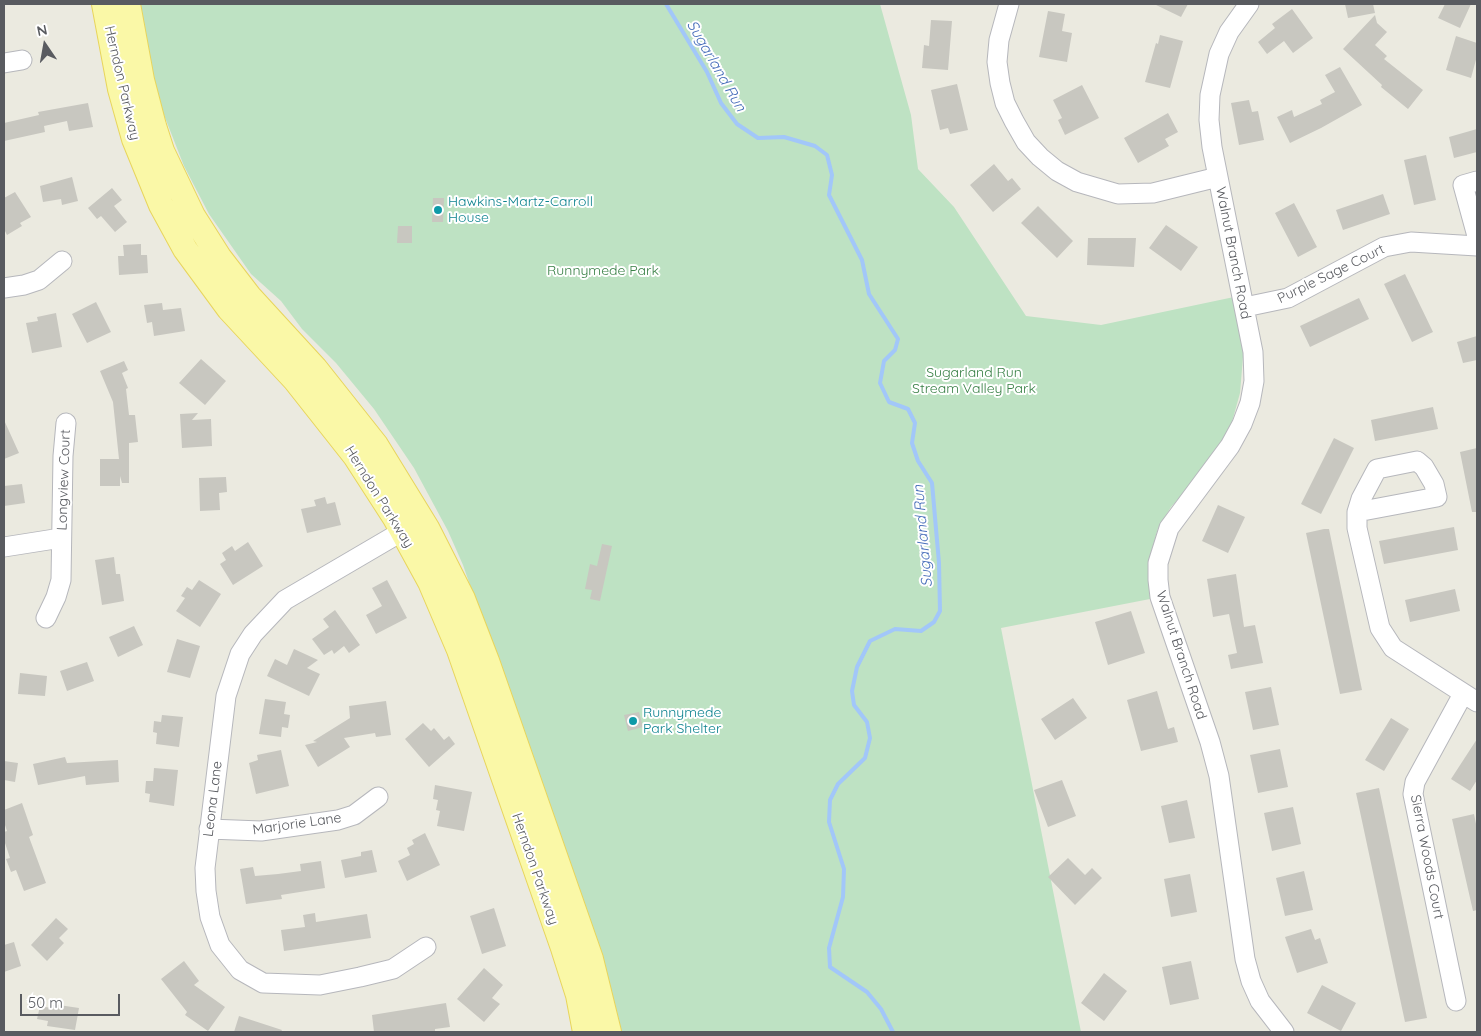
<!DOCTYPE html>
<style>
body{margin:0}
#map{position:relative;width:1481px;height:1036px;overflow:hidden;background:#ebeae0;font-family:Quicksand,sans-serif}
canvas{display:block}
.frame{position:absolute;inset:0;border:5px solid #595b60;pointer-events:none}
.north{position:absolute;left:20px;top:20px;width:50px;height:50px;-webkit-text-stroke:4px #fff;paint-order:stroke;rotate:348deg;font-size:14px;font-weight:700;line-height:20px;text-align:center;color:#595b60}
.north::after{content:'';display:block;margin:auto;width:18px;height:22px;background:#595b60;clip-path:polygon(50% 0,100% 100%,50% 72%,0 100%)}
.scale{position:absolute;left:20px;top:994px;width:100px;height:22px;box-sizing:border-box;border:2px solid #595b60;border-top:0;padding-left:6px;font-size:15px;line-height:18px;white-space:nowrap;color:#595b60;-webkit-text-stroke:4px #fff;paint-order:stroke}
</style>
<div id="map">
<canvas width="1481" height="1036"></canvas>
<div class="frame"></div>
<div class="north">N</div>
<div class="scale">50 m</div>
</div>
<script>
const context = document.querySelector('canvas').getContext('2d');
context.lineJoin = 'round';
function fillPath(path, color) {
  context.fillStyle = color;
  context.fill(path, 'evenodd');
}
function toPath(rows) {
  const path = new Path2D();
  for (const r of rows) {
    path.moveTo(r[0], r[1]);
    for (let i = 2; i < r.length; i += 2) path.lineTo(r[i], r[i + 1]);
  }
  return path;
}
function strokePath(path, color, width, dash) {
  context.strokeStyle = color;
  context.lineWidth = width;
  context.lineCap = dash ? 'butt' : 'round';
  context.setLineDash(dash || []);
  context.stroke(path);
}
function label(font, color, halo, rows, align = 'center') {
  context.font = font + ' Quicksand,sans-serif';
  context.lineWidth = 4;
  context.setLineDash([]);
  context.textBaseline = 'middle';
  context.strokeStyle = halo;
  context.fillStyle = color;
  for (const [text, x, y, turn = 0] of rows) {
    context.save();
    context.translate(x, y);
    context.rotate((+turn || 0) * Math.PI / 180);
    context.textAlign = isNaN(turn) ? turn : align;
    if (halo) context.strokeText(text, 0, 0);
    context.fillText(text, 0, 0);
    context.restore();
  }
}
fillPath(toPath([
 [140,4,880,4,911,115,918,169,954,207,1026,316,1101,325,1234,297,1244,345,1240,393,1232,422,1216,454,1202,473,1171,507,1158,528,1148,563,1150,599,1001,628,1081,1032,620,1032,522,734,463,565,448,531,414,468,374,409,336,363,302,329,281,301,251,274,209,214,184,166,164,115,150,68]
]), '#bee2c3');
strokePath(toPath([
 [666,4,707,72,721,103,737,124,758,138,784,137,815,146,827,155,832,175,829,195,862,260,869,294,898,339,895,350,884,361,880,383,889,402,908,409,915,423,912,443,918,461,932,483,939,563,940,611,934,622,921,631,895,629,870,641,857,667,852,691,854,705,867,722,870,738,865,758,838,784,830,800,829,822,844,869,843,897,829,948,830,967,867,992,881,1009,893,1032]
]), '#a2c7f9', 4);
fillPath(toPath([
 [1154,4,1188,4,1181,17],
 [1345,4,1373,4,1375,13,1348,18],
 [1445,4,1471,4,1460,28,1438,18],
 [1292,9,1313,38,1293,53,1284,41,1267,54,1258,42,1275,28,1272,24],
 [1048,11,1065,14,1062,31,1072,33,1067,62,1039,57],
 [1375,15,1377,23,1387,32,1375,45,1387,56,1384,59,1423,90,1408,109,1381,87,1382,85,1343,49],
 [931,20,952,21,948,70,922,68,924,45,929,46],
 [1160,35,1183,41,1170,88,1145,82,1156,43,1158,44],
 [1456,36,1477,43,1477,56,1471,78,1446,70],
 [1340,67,1362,105,1321,128,1290,143,1277,117,1292,110,1294,117,1322,104,1320,100,1335,92,1325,75],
 [957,84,968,130,950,134,948,128,940,130,931,90],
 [1082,85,1099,118,1065,135,1058,120,1062,118,1053,100],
 [1249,100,1252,112,1258,111,1264,140,1239,145,1231,103],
 [88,103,93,127,69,131,67,121,44,126,45,132,4,141,4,123,39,115,38,112],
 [1168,113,1178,132,1165,139,1169,146,1138,163,1124,138],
 [1477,129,1477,152,1454,158,1449,137],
 [1426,155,1436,200,1414,205,1404,160],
 [994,164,1008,181,1012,178,1021,189,993,212,970,185],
 [72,177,78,201,62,205,61,199,43,202,40,186],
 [112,188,122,200,114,206,127,222,115,232,101,216,97,219,88,208],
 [15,192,31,217,20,223,22,226,7,235,4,229,4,198],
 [1383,194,1390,214,1343,230,1336,210],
 [433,198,444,198,443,222,432,222],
 [1294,203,1317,247,1298,257,1275,213],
 [1038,206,1073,241,1057,258,1021,223],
 [1166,225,1198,247,1181,271,1149,248],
 [398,226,412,226,412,243,397,243],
 [1088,238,1136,238,1134,267,1087,265],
 [141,244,141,255,147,255,148,273,119,275,118,256,124,256,123,245],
 [1405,274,1433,332,1412,342,1384,284],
 [1359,298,1369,319,1310,347,1300,326],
 [96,302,111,332,87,343,72,314],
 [162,303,163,310,181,308,185,331,154,336,152,322,147,323,144,305],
 [56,313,62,347,32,353,26,323,38,321,37,317],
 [1477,336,1477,360,1463,363,1457,342],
 [201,359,226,381,205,405,179,383],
 [124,361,128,370,122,373,128,388,126,389,129,415,135,415,138,442,129,443,129,483,122,483,120,476,120,486,100,486,100,459,119,459,113,402,100,371],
 [1433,407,1438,429,1375,441,1371,420],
 [198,413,192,420,211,419,212,446,182,448,180,414],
 [4,420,19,453,4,459],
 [1334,438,1354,448,1321,514,1301,504],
 [1477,448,1477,512,1472,512,1460,452],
 [226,477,227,492,219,493,220,510,200,511,199,478],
 [22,484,25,503,4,506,4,486],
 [325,497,327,504,335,502,341,525,307,533,301,509,316,506,314,500],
 [1218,505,1245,517,1228,553,1202,541],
 [1454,527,1458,550,1384,564,1379,541],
 [1324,529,1329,529,1362,690,1340,694,1306,533],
 [248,542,263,566,233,585,220,564,226,560,222,553,232,546,235,551],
 [602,544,612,546,600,601,590,599,592,590,585,589,590,564,597,566],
 [114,557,116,574,120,574,124,601,102,605,95,560],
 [1236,574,1244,627,1255,625,1263,663,1231,669,1228,655,1237,653,1229,614,1213,617,1207,579],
 [199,580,221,594,200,627,176,611,185,598,181,596,187,587,192,590],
 [387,580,407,618,376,634,366,615,382,606,372,588],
 [1455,589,1460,611,1410,622,1405,600],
 [335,610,360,645,349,653,344,646,334,654,332,650,324,655,312,639,329,627,323,619],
 [1131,611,1145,653,1108,665,1095,622],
 [134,626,143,645,118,657,109,637],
 [177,639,200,646,190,678,167,672],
 [294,649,318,660,307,668,320,674,309,696,267,676,275,659,287,665],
 [87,662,94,681,67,691,60,671],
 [20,673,47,676,45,696,18,694],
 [1271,687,1279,725,1253,730,1245,692],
 [1157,691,1168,729,1174,727,1178,742,1141,751,1127,700],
 [1073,698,1087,718,1055,740,1041,719],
 [265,699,286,702,284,714,290,715,288,728,282,727,281,737,259,734],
 [386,701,391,735,376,737,375,733,344,738,350,747,318,767,305,745,317,742,313,741,350,718,349,706],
 [639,712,643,727,628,731,624,715],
 [162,715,183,717,179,747,156,744,157,733,153,732,154,721,161,722],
 [1391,718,1409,729,1384,771,1365,760],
 [423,723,431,731,434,728,444,740,449,736,455,744,429,767,405,739],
 [1477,739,1477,780,1470,791,1451,779],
 [1280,749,1288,787,1258,793,1250,755],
 [281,750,289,786,256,794,249,763,258,760,257,755],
 [65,757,67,763,118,760,119,782,86,785,85,776,38,785,33,764],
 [4,761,18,763,15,782,4,780],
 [154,768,178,770,174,806,149,802,150,794,145,793,146,781,153,781],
 [1062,780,1076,816,1048,827,1034,790],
 [435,785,472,792,464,831,437,826,440,811,436,810,438,800,433,799],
 [1379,788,1427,1018,1405,1022,1356,793],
 [1187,800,1195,838,1169,843,1161,806],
 [22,803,33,835,29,837,46,883,24,891,16,870,11,872,6,859,10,858,4,840,4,832,7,831,4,822,4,810],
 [1293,807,1301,844,1272,851,1264,813],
 [1474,814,1477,829,1477,910,1473,911,1452,819],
 [425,833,440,865,407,881,398,861,410,855,407,848,414,844,412,840],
 [372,850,377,872,345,878,341,860,361,856,361,852],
 [1068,858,1085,875,1092,868,1102,878,1075,905,1048,877],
 [321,861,325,888,281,895,282,899,246,904,240,869,253,867,255,876,278,874,301,871,300,864],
 [1304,871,1313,910,1285,916,1276,878],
 [1190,874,1197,912,1171,917,1164,879],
 [494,908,506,946,482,954,470,916],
 [315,913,316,922,367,914,371,938,284,951,281,930,305,927,303,915],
 [56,918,68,929,59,938,64,943,47,961,31,945],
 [1311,929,1315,940,1320,938,1328,963,1297,973,1285,937],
 [14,942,21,966,4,972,4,945],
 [184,961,199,981,194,985,225,1007,208,1031,185,1015,187,1012,161,979],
 [1191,961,1199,999,1170,1005,1162,967],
 [484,968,503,985,492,998,500,1004,484,1022,457,999],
 [1104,973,1127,991,1104,1021,1081,1003],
 [1322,985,1356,1003,1341,1031,1307,1013],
 [446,1003,450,1027,435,1029,435,1032,374,1032,372,1015],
 [52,1004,79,1008,75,1030,47,1026,48,1021,37,1019,40,1006,51,1008],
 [239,1016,282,1030,281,1032,234,1032]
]), '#c8c7c0');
const minor = toPath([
 [1009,4,999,40,997,62,1000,83,1005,103,1014,121,1026,142,1040,157,1057,171,1077,182,1118,194,1153,193,1218,177],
 [1249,4,1229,32,1219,54,1210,95,1209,120,1212,147,1253,352,1254,381,1250,403,1242,424,1230,446,1169,528,1158,563,1158,580,1160,597,1210,742,1219,776,1245,959,1251,981,1260,1001,1284,1032],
 [4,63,22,60],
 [1477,181,1463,185,1477,236],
 [4,288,24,285,39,280,62,261],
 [1245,307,1288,298,1384,247,1411,242,1477,246],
 [1357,512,1437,497,1434,484,1424,467,1417,461,1377,469,1361,499,1357,512,1357,528,1380,628,1393,648,1477,702],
 [413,525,285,600,253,634,240,654,226,696,205,868,206,891,210,917,220,945,240,970,263,983,320,985,360,977,393,969,426,947],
 [4,547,61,538],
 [46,618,56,597,61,580,63,456,66,423],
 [209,829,261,831,338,820,354,815,378,797],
 [1456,1001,1413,794,1415,782,1463,694]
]);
const major = toPath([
 [104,4,120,89,134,139,161,205,185,249,229,309,295,380,355,456,395,518,430,582,459,650,563,948,578,995,585,1032],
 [128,4,142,80,154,126,162,151,193,216,219,257,249,296,315,368,376,445,427,528,463,599,487,661,591,959,609,1032]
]);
strokePath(minor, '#b6b7bc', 21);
strokePath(major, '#e8d55c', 26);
strokePath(minor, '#fff', 19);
strokePath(major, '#faf8a7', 24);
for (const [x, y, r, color] of [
 [438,210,5,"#0f9aa8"],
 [633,721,5,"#0f9aa8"]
]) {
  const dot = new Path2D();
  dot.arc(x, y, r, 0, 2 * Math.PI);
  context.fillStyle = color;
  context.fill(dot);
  strokePath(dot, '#fff', 2);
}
label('14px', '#595b60', '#fff', [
 ["Herndon Parkway",122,83,77],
 ["Walnut Branch Road",1233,253,79],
 ["Purple Sage Court",1331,274,-26],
 ["Longview Court",64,480,-88],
 ["Herndon Parkway",379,497,58],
 ["Walnut Branch Road",1181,655,72],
 ["Leona Lane",213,799,-83],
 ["Marjorie Lane",297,824,-8],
 ["Sierra Woods Court",1427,857,79],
 ["Herndon Parkway",535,869,71]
]);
label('14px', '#0d838f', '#fff', [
 ["Hawkins-Martz-Carroll",448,202],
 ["House",448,218],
 ["Runnymede",643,713],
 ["Park Shelter",643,729]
], 'left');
label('14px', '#398046', '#fff', [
 ["Runnymede Park",603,271],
 ["Sugarland Run",974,373],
 ["Stream Valley Park",974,389]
]);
label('italic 15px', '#476eba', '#fff', [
 ["Sugarland Run",716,66,60],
 ["Sugarland Run",923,536,-95]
]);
</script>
